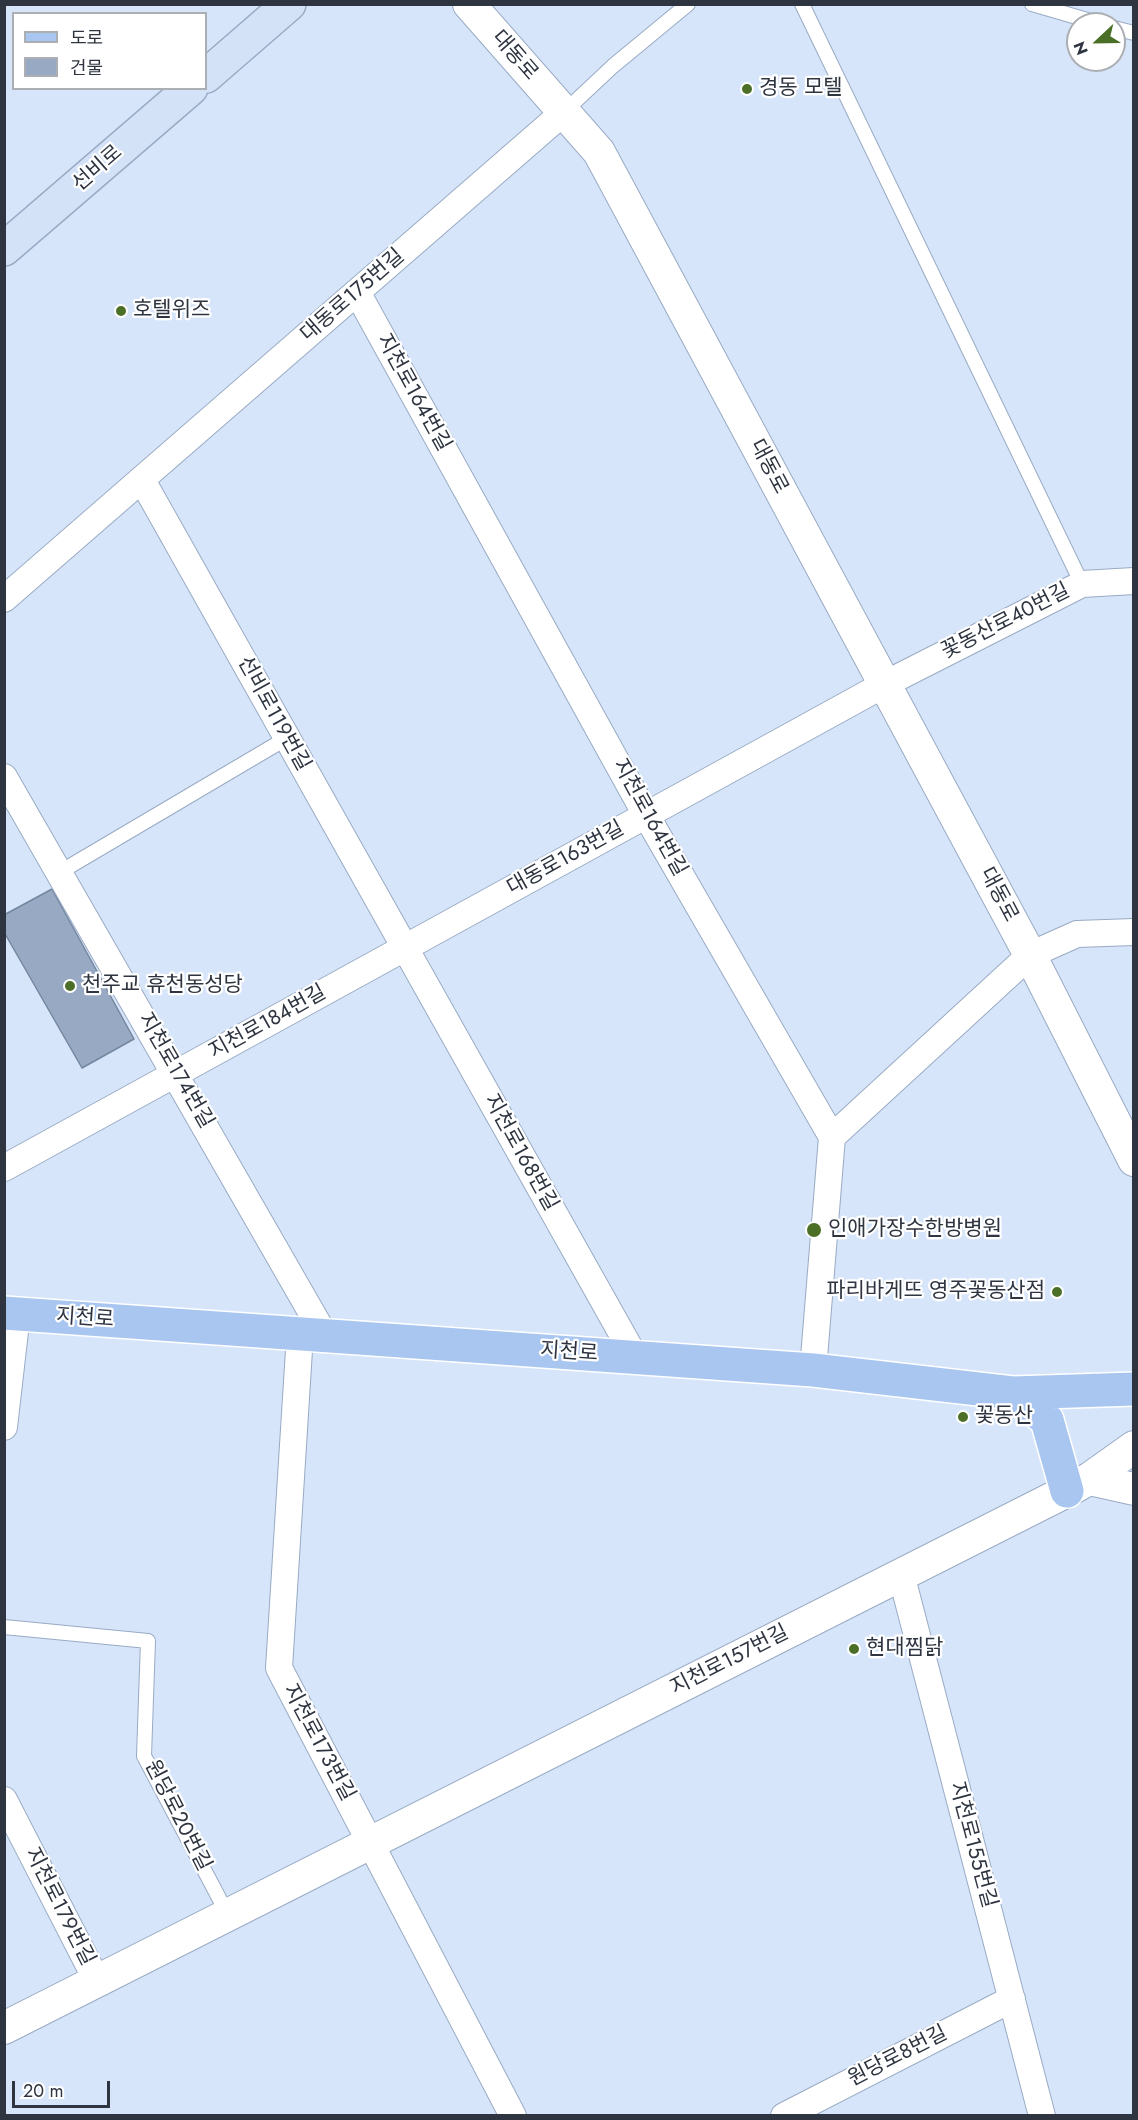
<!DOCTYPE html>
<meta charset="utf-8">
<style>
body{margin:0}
#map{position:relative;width:1138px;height:2120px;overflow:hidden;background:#d6e5fa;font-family:Jost,"Noto Sans KR",sans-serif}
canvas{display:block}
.frame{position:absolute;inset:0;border:6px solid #2e3540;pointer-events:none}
.legend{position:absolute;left:12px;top:12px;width:195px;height:78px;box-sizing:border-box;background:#fff;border:2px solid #abaeb3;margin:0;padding:8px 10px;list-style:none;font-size:18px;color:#2e3540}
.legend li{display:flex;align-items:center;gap:12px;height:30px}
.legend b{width:30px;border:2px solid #abaeb3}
.north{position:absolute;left:1066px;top:12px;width:60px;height:60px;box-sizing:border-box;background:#fff;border:2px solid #abaeb3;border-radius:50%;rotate:248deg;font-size:16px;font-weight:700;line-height:24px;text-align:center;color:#2e3540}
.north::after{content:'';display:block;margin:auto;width:21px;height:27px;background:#4b6f27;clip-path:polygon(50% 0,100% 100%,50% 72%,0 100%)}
.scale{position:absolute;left:12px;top:2081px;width:98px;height:27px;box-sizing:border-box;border:3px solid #2e3540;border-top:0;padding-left:8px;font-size:18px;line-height:21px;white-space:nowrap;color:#2e3540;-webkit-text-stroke:4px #fff;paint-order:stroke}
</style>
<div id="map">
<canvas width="1138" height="2120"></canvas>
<div class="frame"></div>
<ul class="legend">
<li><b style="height:8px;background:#a9c6f1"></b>도로</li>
<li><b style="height:16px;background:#98aac3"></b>건물</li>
</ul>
<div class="north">N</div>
<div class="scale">20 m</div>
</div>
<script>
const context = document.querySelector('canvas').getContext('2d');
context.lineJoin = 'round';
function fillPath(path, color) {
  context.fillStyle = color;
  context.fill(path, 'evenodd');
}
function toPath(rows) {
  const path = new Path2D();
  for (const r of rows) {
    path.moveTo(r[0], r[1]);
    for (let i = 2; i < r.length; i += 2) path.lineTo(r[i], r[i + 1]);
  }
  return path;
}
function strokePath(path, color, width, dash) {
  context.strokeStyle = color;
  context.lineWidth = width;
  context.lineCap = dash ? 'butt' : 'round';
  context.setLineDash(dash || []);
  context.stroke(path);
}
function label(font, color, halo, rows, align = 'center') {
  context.font = font + ' Jost,"Noto Sans KR",sans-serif';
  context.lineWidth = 4.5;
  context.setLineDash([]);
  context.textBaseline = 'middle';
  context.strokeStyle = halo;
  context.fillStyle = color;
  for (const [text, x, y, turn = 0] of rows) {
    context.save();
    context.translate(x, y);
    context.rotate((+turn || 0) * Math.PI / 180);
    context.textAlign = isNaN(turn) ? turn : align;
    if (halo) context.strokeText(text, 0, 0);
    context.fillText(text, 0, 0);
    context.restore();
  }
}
const building = toPath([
 [52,889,134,1039,82,1068,4,932,4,915,52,889]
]);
fillPath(building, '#98aac3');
strokePath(building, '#75869f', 1.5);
const service = toPath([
 [802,4,1082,584],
 [1032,4,1101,24],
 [1114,28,1134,33],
 [564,112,613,66,688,4],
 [60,872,287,738],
 [4,1627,148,1641,144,1756,228,1915]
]);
const minor = toPath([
 [357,292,646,815,832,1137,813,1370],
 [142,480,635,1357],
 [4,599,564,112],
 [4,777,325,1336],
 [832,1137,1030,955,1077,934,1134,932],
 [4,1168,885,684,1082,584,1134,581],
 [300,1334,279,1668,513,2116],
 [4,1427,17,1314],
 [901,1574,1042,2116],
 [4,1800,97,1981],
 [784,2116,1012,1999]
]);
const tertiary = toPath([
 [469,4,599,152,1030,955,1134,1160],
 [1089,1479,1134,1489],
 [4,2028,1067,1491,1089,1479,1134,1447]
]);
const secondary = toPath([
 [206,76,289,4],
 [4,249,191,88]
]);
const primary = toPath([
 [4,1313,813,1370,1013,1393,1134,1389],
 [1013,1393,1047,1420,1067,1491]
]);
strokePath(service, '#99abc4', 16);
strokePath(minor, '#99abc4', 28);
strokePath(tertiary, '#99abc4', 34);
strokePath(secondary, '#99abc4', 36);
strokePath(primary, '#fff', 36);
strokePath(service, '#fff', 14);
strokePath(minor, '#fff', 26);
strokePath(tertiary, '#fff', 32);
strokePath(secondary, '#d4e2f8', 33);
strokePath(primary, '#a9c6f1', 33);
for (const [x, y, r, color] of [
 [747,89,6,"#4b6f27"],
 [121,311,6,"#4b6f27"],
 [70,986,6,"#4b6f27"],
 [814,1230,8,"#4b6f27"],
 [1057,1292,6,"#4b6f27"],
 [963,1417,6,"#4b6f27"],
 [854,1649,6,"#4b6f27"]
]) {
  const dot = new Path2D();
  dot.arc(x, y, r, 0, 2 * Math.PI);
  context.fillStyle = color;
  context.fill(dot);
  strokePath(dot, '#fff', 2);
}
label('21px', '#2e3540', '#fff', [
 ["대동로",514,56,49],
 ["선비로",98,169,-41],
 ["대동로175번길",353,296,-41],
 ["지천로164번길",413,393,61],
 ["대동로",768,467,62],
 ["꽃동산로40번길",1006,622,-27],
 ["선비로119번길",273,714,61],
 ["지천로164번길",649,818,61],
 ["대동로163번길",566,859,-29],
 ["대동로",998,895,62],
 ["지천로184번길",268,1023,-29],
 ["지천로174번길",175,1071,60],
 ["지천로168번길",520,1153,61],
 ["지천로",85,1319,4],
 ["지천로",569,1353,4],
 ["지천로157번길",730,1661,-27],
 ["지천로173번길",318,1743,62],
 ["원당로20번길",177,1816,63],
 ["지천로155번길",972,1845,75],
 ["지천로179번길",59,1907,63],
 ["원당로8번길",898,2057,-27]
]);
label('21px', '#2e3540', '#fff', [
 ["경동 모텔",759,89],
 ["호텔위즈",133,311],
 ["천주교 휴천동성당",82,986],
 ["인애가장수한방병원",828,1230],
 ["파리바게뜨 영주꽃동산점",1045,1292,"right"],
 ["꽃동산",975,1417],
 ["현대찜닭",866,1649]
], 'left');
</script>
